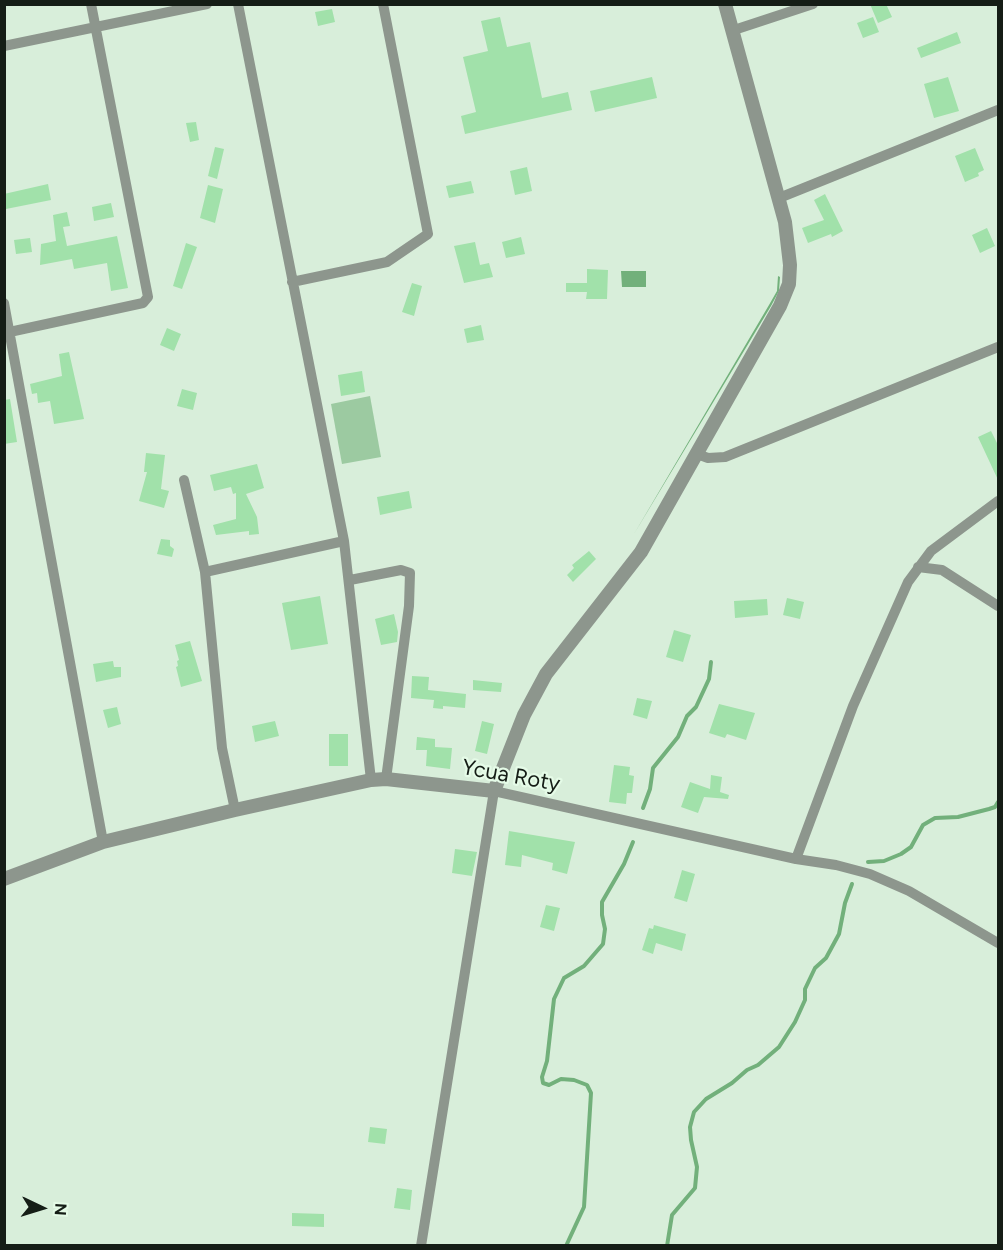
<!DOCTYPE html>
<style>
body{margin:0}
#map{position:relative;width:1003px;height:1250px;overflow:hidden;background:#d8eeda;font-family:Figtree,sans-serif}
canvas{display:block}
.frame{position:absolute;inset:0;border:6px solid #151d16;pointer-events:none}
.north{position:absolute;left:12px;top:1178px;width:60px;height:60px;-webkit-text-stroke:4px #e5fbe7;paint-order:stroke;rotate:94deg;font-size:16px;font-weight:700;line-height:24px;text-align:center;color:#151d16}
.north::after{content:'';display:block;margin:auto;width:21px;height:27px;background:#151d16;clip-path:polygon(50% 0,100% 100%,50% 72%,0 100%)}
</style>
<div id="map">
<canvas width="1003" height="1250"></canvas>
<div class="frame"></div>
<div class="north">N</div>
</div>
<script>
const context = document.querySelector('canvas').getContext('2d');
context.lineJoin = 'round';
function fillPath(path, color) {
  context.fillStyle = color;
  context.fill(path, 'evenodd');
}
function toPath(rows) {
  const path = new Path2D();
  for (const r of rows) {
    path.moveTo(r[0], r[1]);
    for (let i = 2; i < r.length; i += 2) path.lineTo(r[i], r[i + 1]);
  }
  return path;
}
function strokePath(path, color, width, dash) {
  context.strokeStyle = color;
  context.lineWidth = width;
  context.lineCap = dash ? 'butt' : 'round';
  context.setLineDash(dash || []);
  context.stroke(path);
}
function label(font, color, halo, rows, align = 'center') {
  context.font = font + ' Figtree,sans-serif';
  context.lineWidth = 4.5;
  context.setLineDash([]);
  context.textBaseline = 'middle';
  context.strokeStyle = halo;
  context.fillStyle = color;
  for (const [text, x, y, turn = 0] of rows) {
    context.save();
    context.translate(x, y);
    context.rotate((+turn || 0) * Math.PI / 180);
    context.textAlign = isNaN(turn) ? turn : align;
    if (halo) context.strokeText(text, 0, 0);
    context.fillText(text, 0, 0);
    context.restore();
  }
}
fillPath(toPath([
 [370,396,381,457,342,464,331,404]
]), '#9ccaa1');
fillPath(toPath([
 [621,271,646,271,646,287,622,287],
 [778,276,780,277,779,291,771,306,634,534,769,305,777,291]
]), '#72b07b');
strokePath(toPath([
 [643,808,650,789,653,768,678,737,687,716,696,707,709,679,711,662],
 [868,862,884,861,901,854,911,847,923,825,935,818,958,817,989,809,995,807,998,802],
 [566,1246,584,1207,591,1093,587,1085,574,1080,561,1079,549,1085,543,1083,542,1077,547,1061,554,999,564,978,584,966,603,944,605,929,602,915,602,902,624,864,633,842],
 [667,1246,672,1215,695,1188,697,1167,691,1140,690,1127,694,1112,706,1099,732,1083,747,1070,758,1065,779,1047,795,1022,805,1000,805,989,815,968,826,958,839,934,845,903,852,884]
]), '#72b07b', 4);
fillPath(toPath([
 [870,4,886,4,892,17,878,23],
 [332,9,335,22,318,26,315,12],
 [500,17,507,47,530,42,542,98,568,92,572,110,465,134,461,116,476,112,463,57,488,51,481,21],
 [873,17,879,32,863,38,857,23],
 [957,32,961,43,921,58,917,48],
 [652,77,657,98,595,112,590,91],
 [948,77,959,111,934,118,924,84],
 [196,122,199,140,190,142,186,123],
 [215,147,224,149,217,179,208,176],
 [975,148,984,170,978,173,979,176,965,182,955,156],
 [527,167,532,191,515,195,510,171],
 [471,181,474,193,449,198,446,186],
 [48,184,51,200,6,209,4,194],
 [208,185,223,189,215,223,200,218],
 [825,194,843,231,832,237,831,234,808,243,802,228,824,220,814,200],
 [111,203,114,217,94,221,92,207],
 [67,212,70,226,63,227,67,246,117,236,128,288,111,291,107,263,74,269,72,259,40,265,41,244,56,241,53,215],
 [987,228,995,246,980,253,972,235],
 [521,237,525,254,506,258,502,242],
 [30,238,32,252,16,254,14,240],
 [475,242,480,265,489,263,493,277,464,283,454,246],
 [186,243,197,247,182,289,173,286],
 [587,269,608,270,607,299,586,299,587,292,566,292,566,283,587,283],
 [412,283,422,286,414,316,402,312],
 [481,325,484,340,467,343,464,329],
 [167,328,181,334,174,351,160,345],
 [69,352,84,419,54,424,50,401,38,403,37,393,32,394,30,384,62,376,59,354],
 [362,371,365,392,341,396,338,375],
 [182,389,197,393,193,410,177,406],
 [10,399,17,442,4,444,4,400],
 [991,431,999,447,999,482,978,437],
 [146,453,165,455,161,489,169,491,164,508,139,501,147,472,144,472],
 [257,464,264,488,246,494,257,517,259,534,249,535,249,531,216,535,213,525,236,519,236,493,233,494,231,487,214,491,210,475],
 [409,491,412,508,380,515,377,497],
 [161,539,170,540,170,546,174,549,172,557,157,554],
 [589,551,596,559,573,582,567,575,574,568,572,565],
 [320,596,328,644,291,650,282,603],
 [787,598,804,602,800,619,783,615],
 [767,599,768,615,735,618,734,601],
 [394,614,398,632,397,642,381,645,375,619],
 [674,630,691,635,683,662,666,657],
 [190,641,202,681,181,687,176,667,178,666,177,661,179,660,175,645],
 [113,661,114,667,121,667,121,677,96,682,93,664],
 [412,676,429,677,428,690,466,694,465,708,443,706,443,709,433,708,434,700,411,698],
 [473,680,502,683,501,692,473,690],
 [637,698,652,701,647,719,633,715],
 [719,704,755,713,746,740,727,734,725,738,709,733],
 [117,707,121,724,108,728,103,710],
 [275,721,279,736,255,742,252,726],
 [482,721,494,724,487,754,475,751],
 [329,734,348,734,348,766,329,766],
 [417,737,435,739,435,747,452,748,450,769,426,766,427,750,416,750],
 [614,765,630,767,629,775,634,776,632,793,627,793,626,804,609,802],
 [711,775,722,777,720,792,729,795,728,799,704,797,698,813,681,807,690,782,710,789],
 [509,831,575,842,567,874,552,870,553,863,522,855,521,867,505,865],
 [455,849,477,852,472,876,452,873],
 [682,870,695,874,687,902,674,898],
 [546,905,560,908,554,931,540,927],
 [654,925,686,934,682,951,656,943,653,954,642,950,649,928,653,929],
 [370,1127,387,1129,385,1144,368,1142],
 [397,1188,412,1190,410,1210,394,1208],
 [292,1213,324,1214,324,1227,292,1226]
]), '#a1e1aa');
strokePath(toPath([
 [238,4,344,541,371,780],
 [731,31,813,4],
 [4,46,207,4],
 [779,198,998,110],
 [292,282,387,262,428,234,383,4],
 [4,303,103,842],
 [5,333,143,303,148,297,91,4],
 [697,454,708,458,725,457,998,347],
 [184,480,205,572,222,748,235,810],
 [918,567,942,570,998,606],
 [205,572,344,541],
 [350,580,401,570,410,573,409,606,386,779],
 [796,859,853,706,908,582,931,551,998,501],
 [421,1246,494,791,796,859,836,865,870,874,909,891,998,943]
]), '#8d968d', 10);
strokePath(toPath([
 [4,879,103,842,235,810,371,780,386,779,494,791,524,715,546,674,641,552,780,306,789,284,790,265,785,222,725,4]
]), '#8d968d', 14);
label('22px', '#151d16', '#e5fbe7', [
 ["Ycua Roty",511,776,10]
]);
</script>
